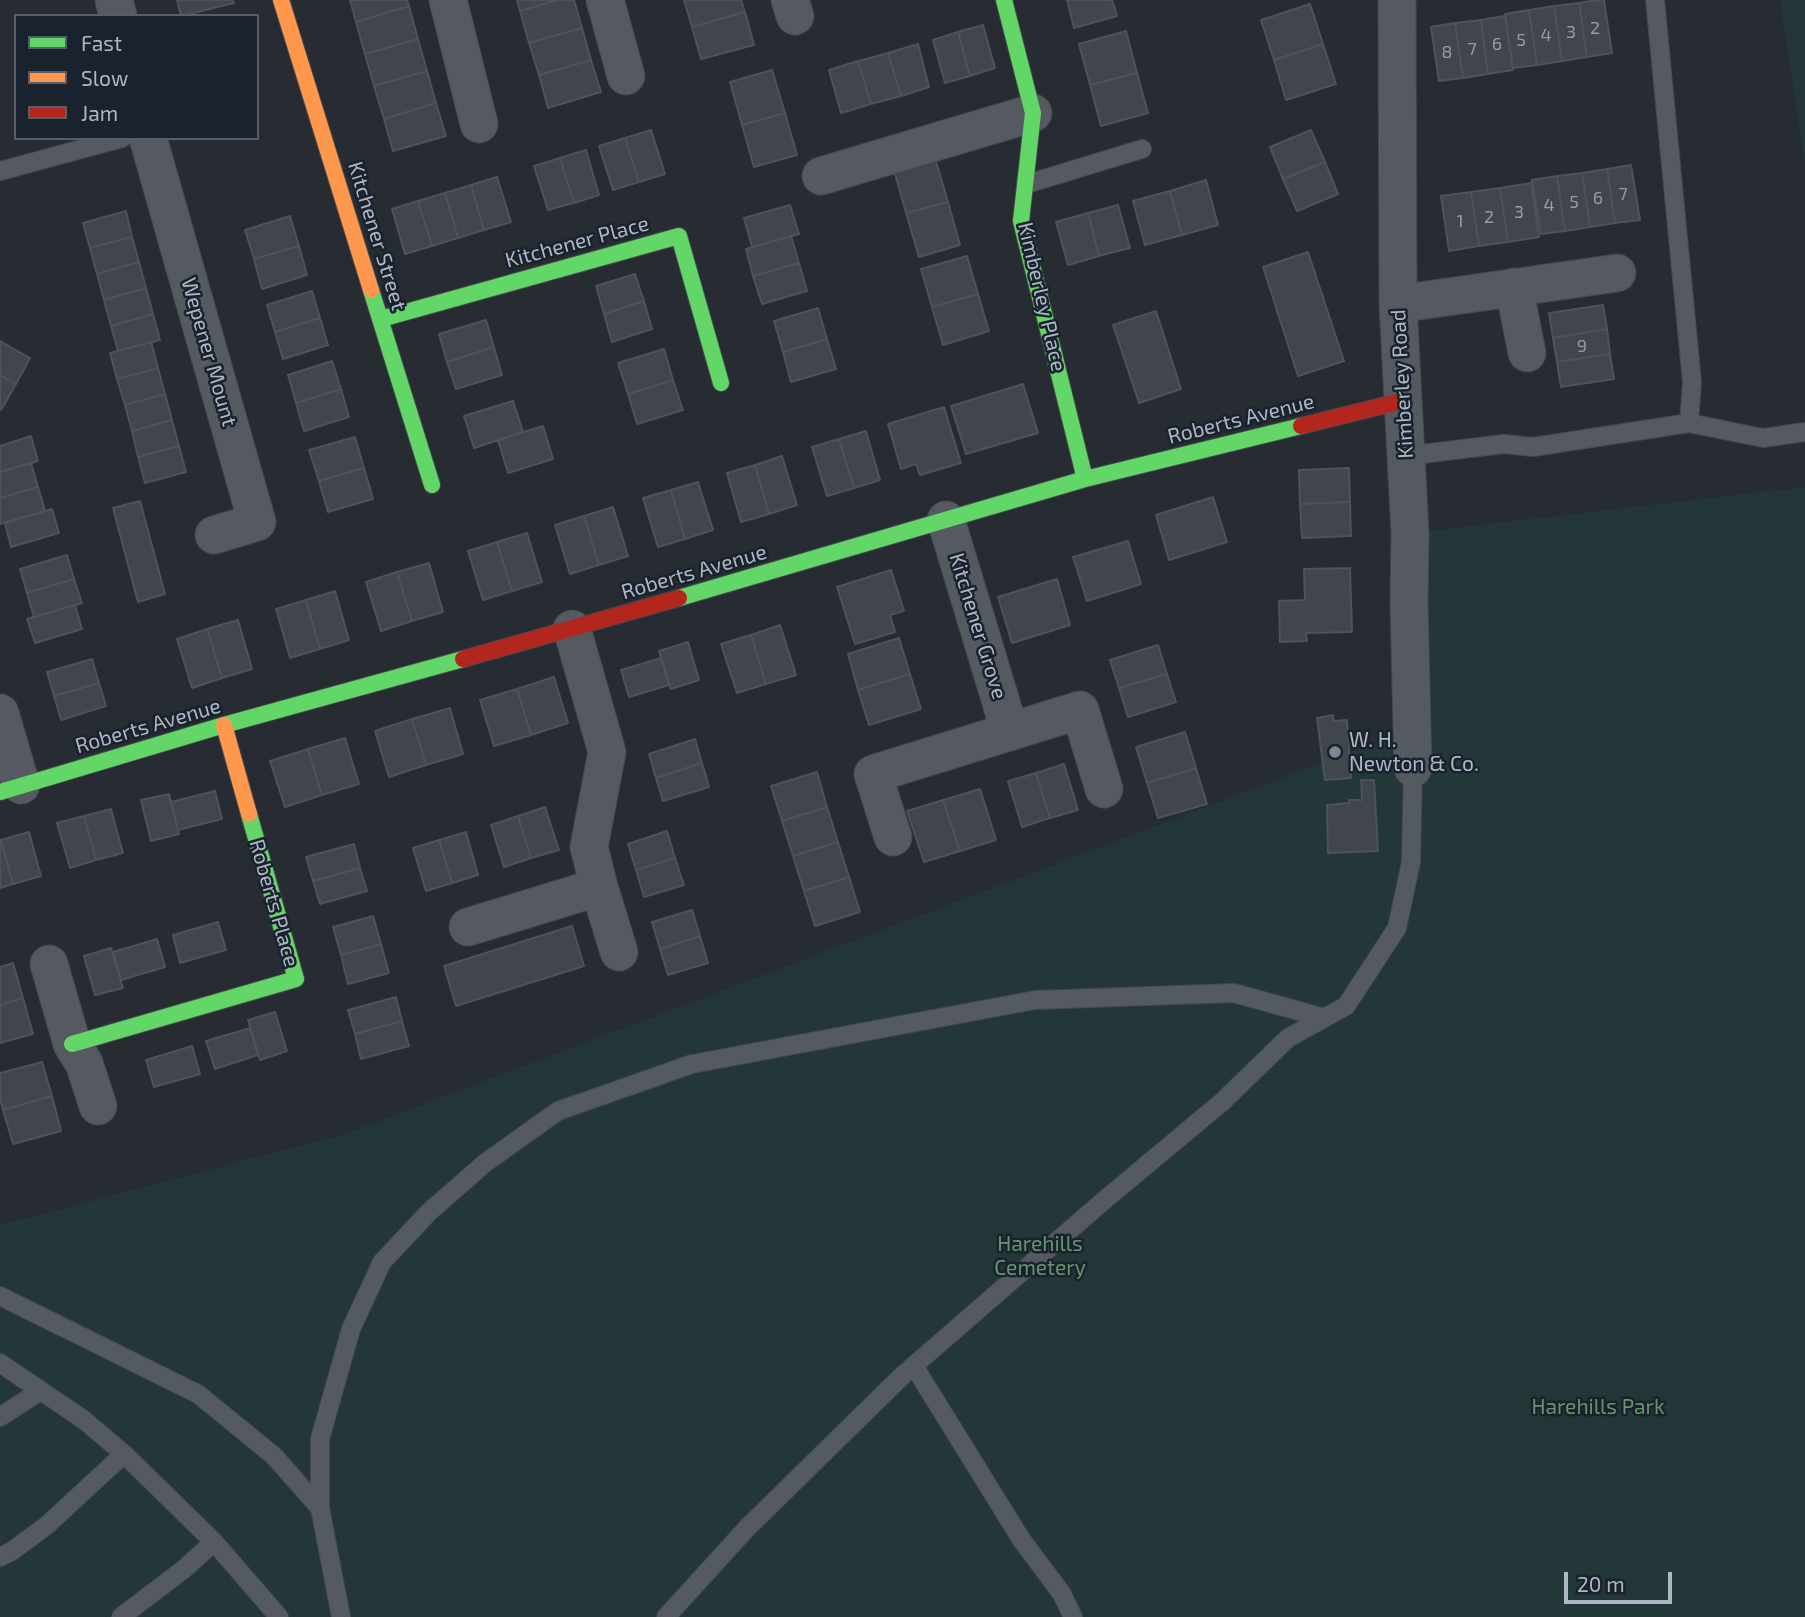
<!DOCTYPE html>
<style>
body{margin:0}
#map{position:relative;width:1805px;height:1617px;overflow:hidden;background:#262c32;font-family:"Exo 2",sans-serif}
canvas{display:block}
.legend{position:absolute;left:14px;top:14px;width:245px;height:126px;box-sizing:border-box;background:#19222d;border:2px solid #555e6a;margin:0;padding:9px 12px;list-style:none;font-size:21px;color:#aeb8c5}
.legend li{display:flex;align-items:center;gap:14px;height:35px}
.legend b{width:35px;border:2px solid #555e6a}
.scale{position:absolute;left:1564px;top:1572px;width:108px;height:32px;box-sizing:border-box;border:4px solid #aeb8c5;border-top:0;padding-left:9px;font-size:21px;line-height:24px;white-space:nowrap;color:#aeb8c5;-webkit-text-stroke:5px #19222d;paint-order:stroke}
</style>
<div id="map">
<canvas width="1805" height="1617"></canvas>
<ul class="legend">
<li><b style="height:9px;background:#63d668"></b>Fast</li>
<li><b style="height:9px;background:#ff974d"></b>Slow</li>
<li><b style="height:9px;background:#b3261e"></b>Jam</li>
</ul>
<div class="scale">20 m</div>
</div>
<script>
const context = document.querySelector('canvas').getContext('2d');
context.lineJoin = 'round';
function fillPath(path, color) {
  context.fillStyle = color;
  context.fill(path, 'evenodd');
}
function toPath(rows) {
  const path = new Path2D();
  for (const r of rows) {
    path.moveTo(r[0], r[1]);
    for (let i = 2; i < r.length; i += 2) path.lineTo(r[i], r[i + 1]);
  }
  return path;
}
function strokePath(path, color, width, dash) {
  context.strokeStyle = color;
  context.lineWidth = width;
  context.lineCap = dash ? 'butt' : 'round';
  context.setLineDash(dash || []);
  context.stroke(path);
}
function label(font, color, halo, rows, align = 'center') {
  context.font = font + ' "Exo 2",sans-serif';
  context.lineWidth = 5;
  context.setLineDash([]);
  context.textBaseline = 'middle';
  context.strokeStyle = halo;
  context.fillStyle = color;
  for (const [text, x, y, turn = 0] of rows) {
    context.save();
    context.translate(x, y);
    context.rotate((+turn || 0) * Math.PI / 180);
    context.textAlign = isNaN(turn) ? turn : align;
    if (halo) context.strokeText(text, 0, 0);
    context.fillText(text, 0, 0);
    context.restore();
  }
}
fillPath(toPath([
 [1780,0,1805,0,1805,165],
 [1805,487,1805,1617,0,1617,0,1225,345,1134,1406,731,1410,533]
]), '#233638');
const building = toPath([
 [177,0,233,0,234,3,181,16,177,0],
 [350,0,407,0,409,6,356,22,350,0],
 [517,0,557,0,520,11,517,0],
 [557,0,574,0,582,28,529,43,520,11,557,0],
 [684,0,741,0,745,12,692,27,684,0],
 [1067,0,1112,0,1117,16,1074,28,1067,0],
 [1597,0,1604,0,1612,53,1587,57,1579,3,1597,0],
 [1579,3,1587,57,1562,61,1554,6,1579,3],
 [1310,4,1323,44,1274,60,1261,20,1310,4],
 [409,6,418,39,365,54,356,22,409,6],
 [1554,6,1562,61,1537,65,1529,10,1554,6],
 [1529,10,1537,65,1513,68,1505,14,1529,10],
 [745,12,754,45,701,59,692,27,745,12],
 [1505,16,1513,70,1488,74,1481,20,1505,16],
 [1481,20,1488,74,1463,78,1455,23,1481,20],
 [1455,23,1463,78,1439,81,1431,27,1455,23],
 [983,25,995,68,970,76,958,32,983,25],
 [582,28,591,60,539,75,529,43,582,28],
 [1126,31,1137,73,1090,85,1079,44,1126,31],
 [958,32,970,76,945,83,933,40,958,32],
 [418,39,427,71,374,86,365,54,418,39],
 [918,44,929,87,901,96,888,53,918,44],
 [1323,44,1336,84,1286,100,1274,60,1323,44],
 [888,53,901,96,871,104,858,61,888,53],
 [591,60,601,92,548,108,539,75,591,60],
 [858,61,871,104,841,113,829,70,858,61],
 [772,70,785,113,742,125,730,82,772,70],
 [427,71,436,103,384,119,374,86,427,71],
 [1137,73,1148,113,1101,126,1090,85,1137,73],
 [436,103,446,136,393,151,384,119,436,103],
 [785,113,797,155,754,167,742,125,785,113],
 [651,130,665,174,639,182,625,138,651,130],
 [1311,130,1325,162,1283,179,1270,147,1311,130],
 [625,138,639,182,613,190,599,146,625,138],
 [586,150,599,195,574,203,560,158,586,150],
 [560,158,574,203,548,210,534,166,560,158],
 [935,158,948,202,906,213,894,170,935,158],
 [1325,162,1338,194,1297,211,1283,179,1325,162],
 [1631,165,1640,220,1615,223,1607,169,1631,165],
 [1607,169,1615,223,1590,227,1582,173,1607,169],
 [1582,173,1590,227,1565,231,1557,176,1582,173],
 [1557,176,1565,231,1541,234,1532,180,1557,176],
 [497,177,511,222,484,230,471,185,497,177],
 [1206,180,1218,225,1182,235,1170,191,1206,180],
 [1531,183,1539,237,1508,242,1500,188,1531,183],
 [471,185,484,230,458,238,445,193,471,185],
 [1500,188,1508,242,1479,246,1471,192,1500,188],
 [1170,191,1182,235,1145,245,1133,201,1170,191],
 [1471,192,1479,246,1449,251,1441,196,1471,192],
 [445,193,458,238,432,246,418,201,445,193],
 [418,201,432,246,405,254,392,209,418,201],
 [948,202,960,245,919,257,906,213,948,202],
 [790,205,799,234,752,247,744,218,790,205],
 [1118,205,1130,248,1099,256,1088,213,1118,205],
 [126,211,132,237,90,248,83,223,126,211],
 [1088,213,1099,256,1068,265,1056,222,1088,213],
 [290,216,299,246,254,259,245,230,290,216],
 [791,236,799,263,753,276,746,249,791,236],
 [132,237,139,262,97,274,90,248,132,237],
 [299,246,307,275,262,289,254,259,299,246],
 [1308,252,1344,361,1298,376,1263,267,1308,252],
 [967,256,978,294,932,307,921,269,967,256],
 [139,262,146,288,104,300,97,274,139,262],
 [799,263,807,291,762,304,753,276,799,263],
 [635,274,644,301,604,314,596,286,635,274],
 [146,288,153,314,111,326,104,300,146,288],
 [312,291,320,318,275,332,267,305,312,291],
 [978,294,989,331,943,345,932,307,978,294],
 [644,301,652,329,612,342,604,314,644,301],
 [1603,305,1607,329,1553,338,1549,313,1603,305],
 [818,308,827,339,783,352,774,321,818,308],
 [1156,311,1181,389,1139,403,1113,325,1156,311],
 [153,314,160,340,118,351,111,326,153,314],
 [320,318,328,345,283,359,275,332,320,318],
 [486,320,494,347,447,362,439,334,486,320],
 [1607,329,1610,354,1557,362,1553,338,1607,329],
 [827,339,836,369,791,382,783,352,827,339],
 [0,341,30,358,16,384,0,375,0,341],
 [151,342,158,368,117,379,110,353,151,342],
 [494,347,502,375,456,389,447,362,494,347],
 [664,349,673,380,628,394,618,363,664,349],
 [1610,354,1614,379,1561,387,1557,362,1610,354],
 [332,361,341,389,296,403,288,375,332,361],
 [158,368,165,394,125,405,117,379,158,368],
 [0,375,16,384,1,410,0,409,0,375],
 [673,380,683,410,637,424,628,394,673,380],
 [1023,384,1038,433,966,454,951,406,1023,384],
 [341,389,349,417,304,431,296,403,341,389],
 [165,394,172,420,132,431,125,405,165,394],
 [513,401,523,432,474,448,464,416,513,401],
 [944,407,961,463,920,475,916,464,901,469,888,424,944,407],
 [172,420,179,446,138,457,132,431,172,420],
 [543,426,553,459,508,473,498,440,543,426],
 [866,431,880,480,854,488,839,439,866,431],
 [31,436,38,461,0,472,0,446,31,436],
 [355,437,364,468,319,481,309,450,355,437],
 [839,439,854,488,827,496,812,447,839,439],
 [179,446,186,472,145,483,138,457,179,446],
 [782,456,797,505,769,514,755,465,782,456],
 [31,463,38,487,0,498,0,472,31,463],
 [755,465,769,514,741,522,727,473,755,465],
 [364,468,373,499,328,512,319,481,364,468],
 [1349,468,1350,502,1300,504,1299,470,1349,468],
 [698,482,713,530,685,539,671,490,698,482],
 [38,487,45,511,0,524,0,498,38,487],
 [671,490,685,539,658,547,643,498,671,490],
 [1213,497,1227,542,1169,560,1156,515,1213,497],
 [140,501,165,594,138,602,113,508,140,501],
 [1350,502,1351,536,1302,538,1300,504,1350,502],
 [613,507,628,556,599,565,584,516,613,507],
 [52,509,59,533,11,547,5,523,52,509],
 [584,516,599,565,570,574,555,525,584,516],
 [527,533,542,582,512,591,497,542,527,533],
 [1128,541,1141,584,1087,601,1073,557,1128,541],
 [497,542,512,591,483,600,468,551,497,542],
 [67,555,74,579,27,593,20,569,67,555],
 [429,563,443,612,412,621,397,572,429,563],
 [1350,568,1352,632,1306,633,1307,641,1280,642,1279,601,1305,600,1304,569,1350,568],
 [891,570,904,611,890,615,895,632,855,644,837,587,891,570],
 [397,572,412,621,381,631,366,582,397,572],
 [74,579,82,603,34,617,27,593,74,579],
 [1057,579,1070,625,1012,643,998,597,1057,579],
 [335,591,349,640,320,649,306,600,335,591],
 [306,600,320,649,290,658,276,609,306,600],
 [75,605,82,629,35,643,27,619,75,605],
 [238,620,252,669,222,678,207,629,238,620],
 [780,625,796,675,766,684,751,635,780,625],
 [207,629,222,678,192,688,177,639,207,629],
 [751,635,766,684,737,693,721,644,751,635],
 [899,638,910,674,858,690,848,654,899,638],
 [688,642,699,680,671,689,659,651,688,642],
 [1158,645,1167,674,1119,688,1110,660,1158,645],
 [661,658,669,685,629,697,621,670,661,658],
 [92,659,99,683,54,696,47,672,92,659],
 [910,674,921,709,869,725,858,690,910,674],
 [1167,674,1176,702,1128,717,1119,688,1167,674],
 [554,677,568,723,531,735,517,689,554,677],
 [99,683,106,706,61,720,54,696,99,683],
 [517,689,531,735,494,746,480,700,517,689],
 [450,708,463,754,426,765,412,719,450,708],
 [1333,715,1334,721,1347,720,1351,778,1325,780,1317,718,1333,715],
 [412,719,426,765,389,777,375,731,412,719],
 [1185,732,1196,768,1147,783,1136,747,1185,732],
 [345,738,359,784,322,795,308,749,345,738],
 [695,739,702,763,656,778,649,754,695,739],
 [308,749,322,795,285,807,270,761,308,749],
 [702,763,709,787,663,801,656,778,702,763],
 [1064,764,1078,810,1050,818,1036,773,1064,764],
 [1196,768,1207,804,1158,818,1147,783,1196,768],
 [817,772,827,807,782,821,771,786,817,772],
 [1036,773,1050,818,1022,827,1008,781,1036,773],
 [1361,780,1374,780,1378,851,1328,853,1327,805,1349,803,1349,800,1362,800,1361,780],
 [980,789,996,840,960,851,943,800,980,789],
 [215,791,222,819,178,830,171,802,215,791],
 [169,794,179,834,151,841,141,800,169,794],
 [943,800,960,851,924,862,907,811,943,800],
 [545,807,559,850,531,858,518,816,545,807],
 [827,807,838,842,793,856,782,821,827,807],
 [111,809,123,853,96,860,84,816,111,809],
 [84,816,96,860,70,868,57,823,84,816],
 [518,816,531,858,504,867,491,825,518,816],
 [667,831,675,858,636,870,628,844,667,831],
 [29,832,41,876,13,884,1,840,29,832],
 [466,832,478,875,452,883,439,840,466,832],
 [1,840,13,884,0,888,0,840,1,840],
 [439,840,452,883,426,891,413,848,439,840],
 [838,842,849,877,804,891,793,856,838,842],
 [354,844,360,868,313,881,306,857,354,844],
 [675,858,684,885,644,897,636,870,675,858],
 [360,868,367,891,320,904,313,881,360,868],
 [849,877,860,912,815,926,804,891,849,877],
 [692,910,700,936,660,949,652,922,692,910],
 [373,916,381,944,341,955,333,927,373,916],
 [218,922,226,950,180,963,173,935,218,922],
 [572,926,584,966,456,1006,444,966,572,926],
 [700,936,708,963,668,975,660,949,700,936],
 [157,939,165,967,121,980,113,952,157,939],
 [381,944,389,973,348,984,341,955,381,944],
 [111,948,123,988,95,995,84,956,111,948],
 [13,963,23,998,0,1005,0,967,13,963],
 [396,997,402,1021,355,1034,348,1010,396,997],
 [23,998,33,1034,0,1043,0,1005,23,998],
 [275,1012,287,1051,260,1060,248,1020,275,1012],
 [402,1021,409,1046,361,1059,355,1034,402,1021],
 [250,1028,258,1055,215,1069,206,1041,250,1028],
 [192,1046,200,1074,154,1087,146,1060,192,1046],
 [42,1062,52,1096,3,1110,0,1098,0,1073,42,1062],
 [52,1096,61,1131,13,1144,3,1110,52,1096]
]);
fillPath(building, '#41464c');
strokePath(building, '#4d535a', 2);
const lane = toPath([
 [1655,0,1692,382,1689,423],
 [0,171,122,138],
 [1027,184,1142,149],
 [1405,456,1504,444,1533,447,1689,423,1763,438,1805,432],
 [0,1296,198,1394,274,1456,320,1508,320,1439,351,1329,382,1262,429,1212,485,1163,558,1111,692,1064,1035,1000,1234,993,1324,1018],
 [0,1363,84,1420,124,1454,214,1542,279,1617],
 [914,1366,1021,1539,1062,1594,1073,1617],
 [0,1417,40,1391],
 [320,1508,341,1617],
 [0,1557,12,1551,46,1526,124,1454],
 [121,1617,184,1569,214,1542],
 [666,1617,747,1528,903,1375,1101,1203,1222,1102,1288,1038,1346,1006,1397,928,1411,862,1413,768]
]);
const street = toPath([
 [114,0,118,16],
 [448,0,479,124],
 [605,0,626,76],
 [790,0,795,16],
 [1397,0,1398,304,1410,533,1409,603,1413,768],
 [148,138,257,522,214,535],
 [821,176,1033,113],
 [1514,287,1527,353],
 [1398,304,1617,273],
 [946,520,1010,732],
 [572,629,607,752,589,847,599,887,619,952],
 [0,713,21,785],
 [893,837,873,774,1080,710,1104,789],
 [468,927,599,887],
 [49,964,72,1044,84,1063,98,1106]
]);
const fast = toPath([
 [1004,0,1033,113,1021,221,1085,479],
 [371,290,432,485],
 [381,319,679,236,721,383],
 [679,598,1085,479,1301,426],
 [0,792,224,725,463,659],
 [72,1044,296,979,249,814]
]);
const slow = toPath([
 [281,0,371,290],
 [224,725,249,814]
]);
const jam = toPath([
 [1301,426,1402,401],
 [463,659,679,598]
]);
strokePath(lane, '#44484d', 20);
strokePath(street, '#44484d', 39);
strokePath(fast, '#44484d', 18);
strokePath(slow, '#44484d', 18);
strokePath(jam, '#44484d', 18);
strokePath(lane, '#555a60', 18);
strokePath(street, '#555a60', 37);
strokePath(fast, '#63d668', 16);
strokePath(slow, '#ff974d', 16);
strokePath(jam, '#b3261e', 16);
for (const [x, y, r, color] of [
 [1335,752,7,"#7e8792"]
]) {
  const dot = new Path2D();
  dot.arc(x, y, r, 0, 2 * Math.PI);
  context.fillStyle = color;
  context.fill(dot);
  strokePath(dot, '#19222d', 2.5);
}
label('18px', '#939ca7', null, [
 ["2",1595,28],
 ["3",1571,32],
 ["4",1546,35],
 ["5",1521,40],
 ["6",1497,44],
 ["7",1472,49],
 ["8",1447,52],
 ["7",1623,194],
 ["6",1598,198],
 ["5",1574,202],
 ["4",1549,205],
 ["3",1519,212],
 ["2",1489,217],
 ["1",1460,221],
 ["9",1582,346]
]);
label('21px', '#aeb8c5', '#19222d', [
 ["Kitchener Street",377,236,73],
 ["Kitchener Place",577,242,-15],
 ["Kimberley Place",1042,297,77],
 ["Wepener Mount",209,352,74],
 ["Kimberley Road",1402,384,-93],
 ["Roberts Avenue",1241,419,-14],
 ["Roberts Avenue",694,572,-16],
 ["Kitchener Grove",978,626,73],
 ["Roberts Avenue",148,726,-16],
 ["Roberts Place",274,903,74]
]);
label('21px', '#aeb8c5', '#19222d', [
 ["W. H.",1349,740],
 ["Newton & Co.",1349,764]
], 'left');
label('21px', '#65966d', '#19222d', [
 ["Harehills",1040,1244],
 ["Cemetery",1040,1268],
 ["Harehills Park",1598,1407]
]);
</script>
